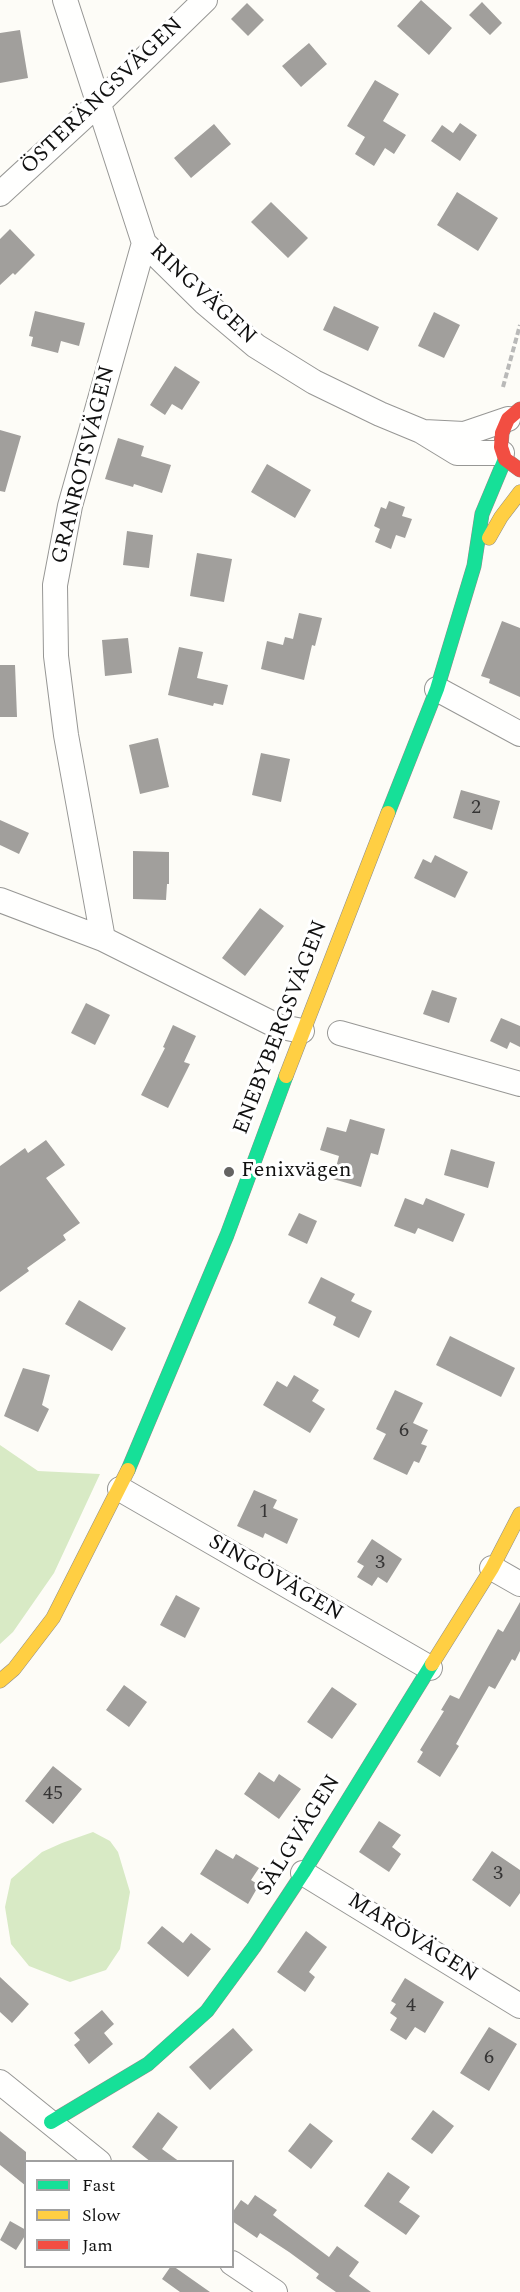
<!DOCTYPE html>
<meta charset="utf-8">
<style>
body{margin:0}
#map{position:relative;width:520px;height:2292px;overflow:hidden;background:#fdfcf7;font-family:Spectral,serif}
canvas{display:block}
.legend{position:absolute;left:24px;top:2160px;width:210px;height:108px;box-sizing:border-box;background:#fff;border:2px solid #a0a0a0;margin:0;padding:8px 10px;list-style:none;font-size:18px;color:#111}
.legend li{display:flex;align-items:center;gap:12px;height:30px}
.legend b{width:30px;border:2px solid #a0a0a0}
</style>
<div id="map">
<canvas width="520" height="2292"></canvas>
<ul class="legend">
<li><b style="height:8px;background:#16e098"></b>Fast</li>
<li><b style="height:8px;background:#ffcf43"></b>Slow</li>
<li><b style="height:8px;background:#f24e42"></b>Jam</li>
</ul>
</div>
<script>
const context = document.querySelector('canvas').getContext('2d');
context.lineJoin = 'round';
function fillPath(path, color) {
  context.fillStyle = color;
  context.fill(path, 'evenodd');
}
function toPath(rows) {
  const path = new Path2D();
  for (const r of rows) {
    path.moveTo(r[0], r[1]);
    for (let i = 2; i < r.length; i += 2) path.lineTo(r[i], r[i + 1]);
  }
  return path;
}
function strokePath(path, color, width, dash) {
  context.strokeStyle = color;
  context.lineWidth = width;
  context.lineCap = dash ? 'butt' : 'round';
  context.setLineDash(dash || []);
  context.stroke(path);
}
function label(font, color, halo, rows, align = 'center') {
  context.font = font + ' Spectral,serif';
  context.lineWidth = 6;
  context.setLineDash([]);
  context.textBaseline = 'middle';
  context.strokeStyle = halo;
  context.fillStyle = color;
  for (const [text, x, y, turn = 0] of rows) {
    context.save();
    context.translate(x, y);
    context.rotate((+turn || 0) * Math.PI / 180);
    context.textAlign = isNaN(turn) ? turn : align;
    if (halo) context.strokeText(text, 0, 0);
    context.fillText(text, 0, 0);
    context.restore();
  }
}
fillPath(toPath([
 [0,1445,38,1471,100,1474,54,1573,13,1632,0,1644],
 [93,1832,110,1841,118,1852,130,1892,120,1949,106,1970,70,1982,29,1966,11,1944,5,1907,11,1879,42,1852,62,1843]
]), '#d8eac5');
fillPath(toPath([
 [421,0,452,28,429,55,397,26],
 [482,2,502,23,490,35,469,15],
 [247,3,264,20,248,36,231,19],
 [20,30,28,78,0,83,0,33],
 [309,43,327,64,301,87,282,66],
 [375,80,399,94,383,121,406,135,394,154,385,148,374,166,355,154,365,137,347,126],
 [460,123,477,135,460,161,431,141,442,125,453,133],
 [214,124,231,144,191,178,174,158],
 [457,192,498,218,478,251,437,225],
 [271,202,308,238,288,258,251,222],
 [10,229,35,255,15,275,13,273,0,285,0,239],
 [334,306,379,327,368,351,323,330],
 [35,311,85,323,79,346,61,341,58,353,31,346,33,337,29,336],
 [434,312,460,325,444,358,418,346],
 [175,366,200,382,182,410,172,404,165,415,150,405],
 [0,430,21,436,5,492,0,491],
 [118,438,144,446,141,456,171,465,162,493,134,484,133,487,105,479],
 [267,464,311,490,295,518,251,492],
 [389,501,405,507,402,516,412,519,405,538,396,535,391,549,375,542,380,529,374,526,381,507,386,509],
 [127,531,153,535,149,568,123,565],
 [197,553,232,559,224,602,190,596],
 [299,613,322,618,315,646,312,645,304,680,261,669,267,641,283,645,285,637,293,639],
 [502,621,520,628,520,697,489,683,490,679,481,676],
 [128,638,132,673,105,676,102,640],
 [179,647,203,652,197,678,228,685,223,705,214,703,213,706,168,695],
 [0,665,15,665,17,717,0,717],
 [158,738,169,787,140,794,129,745],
 [261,753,290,759,281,802,252,795],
 [461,790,500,801,492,830,453,818],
 [0,820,29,833,19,854,0,845],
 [133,851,169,852,169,884,167,884,166,900,133,899],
 [435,855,468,872,455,898,414,878,423,859,431,863],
 [260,908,284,926,245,976,222,958],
 [432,990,457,998,449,1023,423,1014],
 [86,1003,110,1015,95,1045,71,1033],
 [501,1018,520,1026,520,1047,510,1042,507,1049,490,1041],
 [173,1025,196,1036,184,1062,190,1064,168,1108,141,1095,165,1048,163,1047],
 [350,1119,385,1129,378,1155,371,1153,361,1187,333,1179,339,1156,320,1150,327,1127,346,1132],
 [46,1140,65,1165,46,1178,80,1223,63,1235,66,1240,27,1268,29,1271,0,1292,0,1166,25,1148,28,1153],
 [451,1149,495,1162,488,1188,444,1175],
 [405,1198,423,1205,426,1198,465,1214,453,1242,418,1228,415,1234,394,1226],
 [299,1213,317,1221,307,1244,288,1235],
 [321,1277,355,1294,351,1301,372,1311,359,1338,333,1325,336,1317,308,1303],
 [79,1300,126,1328,112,1351,65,1324],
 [450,1336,515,1368,501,1397,436,1365],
 [23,1368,50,1375,42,1405,49,1409,38,1432,4,1416],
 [294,1375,319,1390,312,1401,325,1409,310,1433,263,1405,277,1381,287,1387],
 [395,1390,423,1403,413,1423,428,1430,421,1444,427,1446,419,1463,414,1461,407,1475,373,1459,386,1434,376,1429],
 [254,1490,277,1500,273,1508,298,1519,287,1544,265,1533,263,1538,237,1526],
 [372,1539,402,1559,387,1583,378,1577,372,1586,357,1577,364,1566,357,1562],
 [176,1595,200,1608,185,1638,160,1625],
 [520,1602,520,1651,515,1661,512,1659,495,1689,489,1686,456,1744,459,1746,440,1777,417,1762,423,1752,420,1750,444,1711,441,1710,450,1695,459,1699,498,1629,503,1632],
 [124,1685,147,1702,129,1727,106,1710],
 [332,1687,357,1704,332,1739,307,1722],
 [53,1766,82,1789,53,1824,25,1801],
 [259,1772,274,1782,279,1774,301,1789,279,1819,244,1794],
 [379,1821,401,1835,392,1847,401,1854,389,1872,359,1852],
 [216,1849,233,1859,236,1854,259,1868,251,1880,259,1885,248,1904,200,1874],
 [492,1851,520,1870,520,1893,510,1907,472,1880],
 [162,1926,183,1943,191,1933,211,1949,188,1977,147,1943],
 [306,1931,327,1947,309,1972,315,1977,305,1992,277,1972],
 [0,1977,29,2004,12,2023,0,2012],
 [405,1978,444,2002,425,2033,415,2027,406,2040,390,2030,397,2018,390,2013,396,2004,391,2001],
 [102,2010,114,2024,104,2033,113,2044,89,2064,74,2045,80,2040,74,2033],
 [489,2027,517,2044,489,2091,460,2073],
 [233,2028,253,2050,210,2090,189,2067],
 [433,2110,454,2126,432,2154,411,2139],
 [158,2112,178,2127,162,2149,180,2162,151,2162,132,2147],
 [310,2123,333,2141,311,2169,288,2151],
 [0,2131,26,2152,26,2186,0,2165],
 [388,2172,410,2187,399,2202,420,2216,406,2235,364,2206],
 [255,2195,277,2210,273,2215,329,2257,337,2246,359,2262,349,2276,371,2292,336,2292,316,2278,319,2274,289,2252,260,2233,257,2238,232,2221,232,2213,241,2200,248,2205],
 [10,2221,26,2230,26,2234,16,2250,0,2240],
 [171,2266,173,2266,210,2292,180,2292,162,2279]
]), '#a19f9c');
const street = toPath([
 [65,0,144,243,204,302,256,346,314,382,380,414,421,431,457,453,502,453],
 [0,194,99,103,205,0],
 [424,432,464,434,508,419],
 [437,689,520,734],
 [0,900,103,939,277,1026,302,1031],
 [103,939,66,735,56,656,55,585,70,506,144,243],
 [340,1033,520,1084],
 [120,1489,430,1668],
 [492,1568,520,1584],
 [303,1873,520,2006],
 [0,2082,99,2162],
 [232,2263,275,2292]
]);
const fast = toPath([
 [388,813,437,689,474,566,482,514,505,459],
 [128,1470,227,1235,286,1076],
 [51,2122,148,2064,207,2011,254,1947,303,1873,432,1664]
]);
const slow = toPath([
 [489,538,501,517,520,492],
 [286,1076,388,813],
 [432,1664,492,1568,520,1514],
 [0,1681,14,1669,53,1618,128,1470]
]);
const jam = toPath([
 [520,409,508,419,502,433,501,447,505,459,520,470]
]);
strokePath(street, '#979795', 26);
strokePath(fast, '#8e8d8b', 15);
strokePath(slow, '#8e8d8b', 15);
strokePath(jam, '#8e8d8b', 15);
strokePath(toPath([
 [503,387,520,325]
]), '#b9b9b8', 4, [6, 3]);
strokePath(street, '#fffffe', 24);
strokePath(fast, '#16e098', 14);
strokePath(slow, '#ffcf43', 14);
strokePath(jam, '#f24e42', 14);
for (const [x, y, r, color] of [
 [229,1172,6,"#646362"]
]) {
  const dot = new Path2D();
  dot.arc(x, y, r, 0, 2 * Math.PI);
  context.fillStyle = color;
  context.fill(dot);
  strokePath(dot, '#fff', 2);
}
label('20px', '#353434', null, [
 ["2",476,809],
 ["6",404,1432],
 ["1",264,1513],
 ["3",380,1564],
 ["45",53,1795],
 ["3",498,1875],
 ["4",411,2007],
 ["6",489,2059]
]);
label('22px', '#111', '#fff', [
 ["ÖSTERÄNGSVÄGEN",103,97,-44],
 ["RINGVÄGEN",202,295,43],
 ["GRANROTSVÄGEN",85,465,-76],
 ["ENEBYBERGSVÄGEN",282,1028,-69],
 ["SINGÖVÄGEN",275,1579,30],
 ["SÄLGVÄGEN",300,1836,-58],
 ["MARÖVÄGEN",412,1939,32]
]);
label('22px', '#111', '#fff', [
 ["Fenixvägen",241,1172]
], 'left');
</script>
